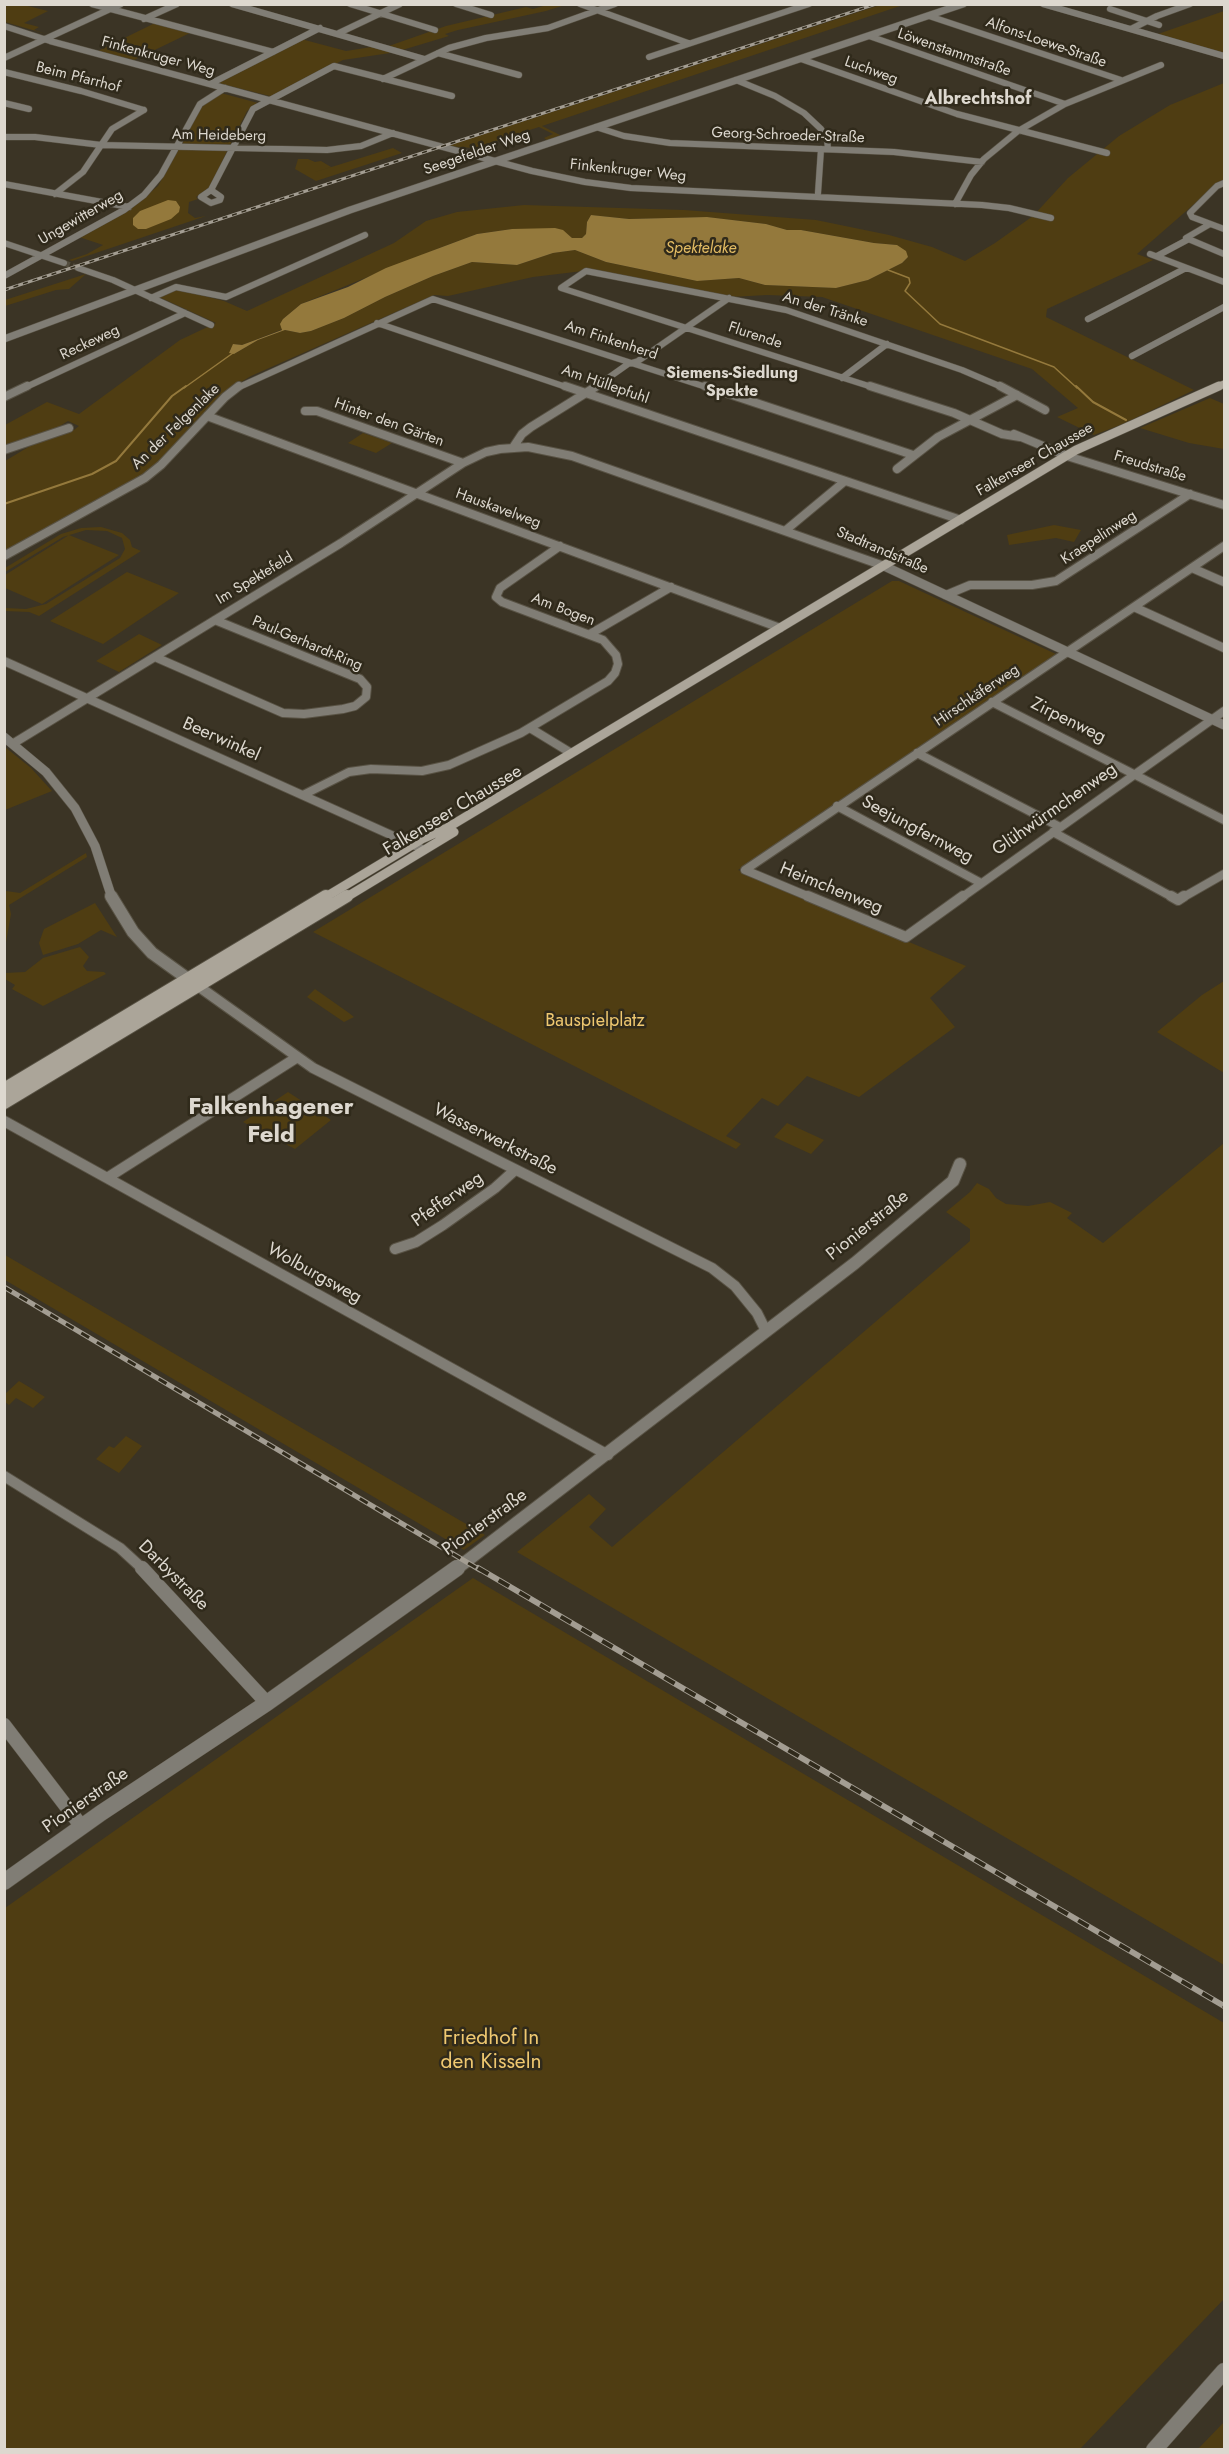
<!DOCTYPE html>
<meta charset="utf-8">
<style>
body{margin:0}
#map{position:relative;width:1229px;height:2454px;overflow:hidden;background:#3b3425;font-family:Jost,sans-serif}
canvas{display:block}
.frame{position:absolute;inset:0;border:6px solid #ddd8cf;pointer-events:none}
</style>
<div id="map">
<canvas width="1229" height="2454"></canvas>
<div class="frame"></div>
</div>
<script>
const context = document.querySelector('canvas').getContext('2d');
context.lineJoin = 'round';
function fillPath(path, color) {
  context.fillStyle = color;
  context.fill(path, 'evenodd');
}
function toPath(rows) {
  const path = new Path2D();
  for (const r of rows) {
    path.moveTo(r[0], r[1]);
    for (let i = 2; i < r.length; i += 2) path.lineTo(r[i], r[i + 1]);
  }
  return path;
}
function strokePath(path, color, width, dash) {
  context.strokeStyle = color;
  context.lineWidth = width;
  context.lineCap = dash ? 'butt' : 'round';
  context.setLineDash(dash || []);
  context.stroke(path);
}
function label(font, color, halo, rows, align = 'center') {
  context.font = font + ' Jost,sans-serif';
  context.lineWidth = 5;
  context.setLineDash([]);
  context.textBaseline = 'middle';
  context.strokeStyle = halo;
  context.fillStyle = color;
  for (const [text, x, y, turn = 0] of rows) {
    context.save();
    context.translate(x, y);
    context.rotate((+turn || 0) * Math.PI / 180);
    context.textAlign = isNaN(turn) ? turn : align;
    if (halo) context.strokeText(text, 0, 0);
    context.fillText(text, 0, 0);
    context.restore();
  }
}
fillPath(toPath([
 [4,5,24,5,48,11,24,23,39,27,34,30,46,34,5,22],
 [547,5,565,5,546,11,458,30,445,34,449,36,399,51,386,47,446,26,526,7,533,9],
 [880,5,903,5,542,126,562,136,548,141,544,138,553,134,539,127,474,148,448,146],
 [1224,11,1224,53,1158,34],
 [155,23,192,32,134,60,98,51],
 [301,39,346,51,378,46,397,52,343,60,274,97,218,83],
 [1224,83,1224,183,1216,185,1137,254,1153,260,1047,309,1046,317,1194,390,1123,424,1094,435,1057,417,1078,408,1032,369,822,297,767,295,731,297,583,271,533,277,448,296,434,295,251,376,236,385,162,460,140,479,5,554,5,461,30,446,67,430,74,430,79,426,68,421,44,436,5,448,5,425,47,402,79,414,180,340,216,323,159,297,177,289,224,301,247,311,394,243,426,221,457,212,524,205,684,210,816,220,889,235,932,247,965,261,995,243,1033,216,1068,178,1119,136,1170,105],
 [591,215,629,219,707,217,766,224,787,230,801,230,874,243,897,245,908,257,902,263,868,280,836,288,765,285,739,278,697,281,606,262,575,250,553,253,517,265,472,262,433,276,385,297,344,318,311,331,300,333,285,330,258,340,234,354,230,350,233,348,233,344,242,345,283,329,283,319,301,304,442,247,477,234,512,229,566,233,572,238,582,238,586,234,587,222],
 [221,93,258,103,247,111,230,145,182,144,203,104],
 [393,148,402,153,316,181,295,169,298,159,308,159,315,162,321,161,331,167,312,173],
 [179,149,227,151,210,187,196,197,198,199,189,202,188,213,195,218,206,216,72,261,69,260,87,254,103,245,79,237,146,196,158,186],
 [86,274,69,289,56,290,5,306,5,300],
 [1210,398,1224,404,1224,449,1189,443,1140,428],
 [363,433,392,443,376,453,348,443],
 [1054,525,1081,530,1074,542,1056,538,1009,545,1007,535],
 [101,527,122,533,130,540,132,547,141,551,39,616,29,612,5,611,5,608,26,609,46,604,120,558,125,549,122,538,107,531,86,530,63,537,5,572,5,568,61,534,81,528],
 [69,535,119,555,42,604,5,588,5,575],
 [127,572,179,593,103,644,50,621],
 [892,581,899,581,1058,655,738,870,966,966,930,998,955,1027,859,1097,807,1076,778,1106,762,1098,726,1136,741,1144,736,1149,313,932],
 [139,634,162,645,119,672,96,661],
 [5,747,31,768,52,791,5,810],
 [86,853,87,857,9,905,11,914,5,948,5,886,6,891,20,893],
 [95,903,117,937,101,930,78,944,43,955,39,943,44,929],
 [80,947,89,957,83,966,87,971,104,972,106,974,43,1006,12,989,15,985,5,979,5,973,25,972,43,958],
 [1224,981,1224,1073,1157,1032,1202,995],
 [315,989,349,1013,354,1017,344,1022,307,997],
 [288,1092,331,1120,295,1149,243,1122],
 [787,1123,824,1140,811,1154,774,1137],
 [1224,1143,1224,1965,517,1552,589,1494,606,1509,589,1527,612,1547,970,1241,970,1229,946,1212,970,1192,977,1183,989,1189,996,1198,1006,1204,1028,1206,1050,1202,1072,1213,1067,1218,1103,1243],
 [5,1255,204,1371,485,1535,464,1550,5,1280],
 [19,1381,29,1387,45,1397,33,1408,16,1398,9,1405,5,1402,5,1394],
 [126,1436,142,1446,119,1473,96,1459,109,1446,114,1448],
 [473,1578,1224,2023,1224,2299,1080,2449,5,2449,5,1908],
 [1224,2422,1224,2449,1198,2449]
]), '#4f3d12');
fillPath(toPath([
 [168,200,176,201,180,207,179,212,171,219,146,229,138,229,133,225,133,218,140,211],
 [591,215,629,219,707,217,766,224,787,230,801,230,874,243,897,245,906,251,908,257,902,263,868,280,836,288,765,285,739,278,697,281,606,262,575,250,553,253,517,265,472,262,433,276,385,297,344,318,311,331,300,333,285,330,258,340,234,354,229,353,233,344,242,345,282,330,280,324,283,319,301,304,348,287,386,268,477,234,512,229,555,228,563,230,572,238,582,238,586,234,587,222]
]), '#94793c');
strokePath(toPath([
 [888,270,909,278,910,283,905,291,940,324,1054,367,1077,388],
 [184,388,233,353]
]), '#94793c', 1.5);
strokePath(toPath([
 [1076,386,1093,402,1126,420],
 [4,504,92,474,116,461,172,396,186,386]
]), '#94793c', 2);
strokePath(toPath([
 [64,263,78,268]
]), '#534d3e', 6, [6, 3]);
const minorFar3 = toPath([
 [92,4,273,52],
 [232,4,424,59],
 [350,4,435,30],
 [456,4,491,15],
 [580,4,688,43],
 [1043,4,1224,56],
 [1110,9,1159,25],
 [929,16,1121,80],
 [144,19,177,4],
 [4,26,50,41,532,171,585,182,631,188,982,205,1009,208,1051,218],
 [1131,29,1157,16,1190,4],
 [339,33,400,4],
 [869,36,1065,104],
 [438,53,519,75],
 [649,57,809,4],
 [4,58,121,4],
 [801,59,957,114,1107,153],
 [4,72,81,91,144,110],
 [383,79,449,48,486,38,548,28,615,4],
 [736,80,775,96,804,113,821,129,827,139,828,149],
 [210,84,320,28],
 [4,103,29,109],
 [596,127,624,136,670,143,894,152,982,162],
 [4,137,35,137,101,145,327,150,361,146,393,133],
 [1224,183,1217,186,1190,213,1192,217,1224,229],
 [4,184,129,207],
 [211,190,221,197,220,200,211,203,201,197,211,190],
 [211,190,253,109,334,66,452,96],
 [818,193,821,149],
 [55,194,83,172,112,129,144,110],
 [955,204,971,175,984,159,1018,131,1065,104,1161,65],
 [1210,224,1186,238,1224,254],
 [4,243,64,263],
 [1150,254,1224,282],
 [1157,256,1187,240],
 [78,268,113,280,211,325],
 [4,276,124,210,144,195,161,175,200,104,225,88],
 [151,298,176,287,226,297,365,235],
 [1088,319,1186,268],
 [377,323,569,388],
 [1132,356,1224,307],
 [842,378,887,344],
 [24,388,185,313],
 [237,388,433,299,709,388],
 [594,388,628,364,638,361,729,298],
 [875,388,561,288,586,271,786,310,962,370,1004,388]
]);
const minorFar2 = toPath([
 [565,386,961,520],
 [705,386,913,455],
 [870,386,954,413,1002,434,1020,437],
 [1000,386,1045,410],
 [4,397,27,386],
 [305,411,317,411,463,463],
 [207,416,780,628],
 [1014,434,1067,456,1224,505],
 [514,446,522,434,531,427,597,386],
 [4,450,69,428],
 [897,469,938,437,1017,395],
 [786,530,845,481],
 [4,556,145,478,161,465,225,397,239,386],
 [1192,568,1224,582],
 [946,595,970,585,1032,585,1056,581,1190,494],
 [1134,607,1224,648],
 [590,634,671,587],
 [155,657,283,713,304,714,343,709,355,706,366,697,367,687,360,679,215,620],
 [4,661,420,848],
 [992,702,1224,820],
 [530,728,571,753],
 [14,743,341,543,463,463,486,452,500,449,528,447,572,456,884,566],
 [917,753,1060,827],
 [303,795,349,772,371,769,422,771,449,765,521,733,608,681,615,673,618,664,616,655,603,640,502,602,496,597,500,588,560,546],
 [837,806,981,883],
 [1053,832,1174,898],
 [812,898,745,870,1224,546],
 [961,898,1224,711],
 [1182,898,1224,874]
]);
const minorFar1 = toPath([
 [808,896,906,937,963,896],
 [1171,896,1178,900,1184,896],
 [198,986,313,1068,712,1268,735,1286,757,1313,766,1331],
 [4,1121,608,1455],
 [107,1178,296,1058],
 [395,1249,416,1242,443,1225,495,1188,515,1170],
 [4,1476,120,1548,144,1570]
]);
const minor = toPath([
 [142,1568,267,1703],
 [4,1725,82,1827]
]);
const tertiaryFar3 = toPath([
 [4,339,350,210,963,4]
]);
const tertiaryFar2 = toPath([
 [884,566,1224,725],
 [4,737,46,772,75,808,95,846,112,898]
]);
const tertiaryFar1 = toPath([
 [111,896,133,932,152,953,188,979],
 [455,1570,855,1263,953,1181,960,1164]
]);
const tertiary = toPath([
 [4,1882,101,1813,267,1703,457,1568],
 [1154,2450,1224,2371]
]);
const secondaryFar2 = toPath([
 [1215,388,1224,384]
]);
const secondaryFar1 = toPath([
 [324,898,422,839,447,828,1076,450,1219,386],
 [345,898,454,832]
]);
const secondary = toPath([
 [4,1089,326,896],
 [4,1103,347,896]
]);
strokePath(minorFar3, '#585244', 7);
strokePath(minorFar2, '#585244', 10);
strokePath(minorFar1, '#585244', 12);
strokePath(minor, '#585244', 15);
strokePath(tertiaryFar3, '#585244', 8);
strokePath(tertiaryFar2, '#585244', 10);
strokePath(tertiaryFar1, '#585244', 14);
strokePath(tertiary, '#585244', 17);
strokePath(secondaryFar2, '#585244', 8);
strokePath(secondaryFar1, '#585244', 10);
strokePath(secondary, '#585244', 14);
strokePath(minorFar3, '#807d75', 6);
strokePath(minorFar2, '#807d75', 8);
strokePath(minorFar1, '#807d75', 10);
strokePath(minor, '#807d75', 14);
strokePath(tertiaryFar3, '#807d75', 7);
strokePath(tertiaryFar2, '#807d75', 9);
strokePath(tertiaryFar1, '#807d75', 12);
strokePath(tertiary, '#807d75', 16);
strokePath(secondaryFar2, '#aba599', 7);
strokePath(secondaryFar1, '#aba599', 9);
strokePath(secondary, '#aba599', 12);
const railFar2 = toPath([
 [4,290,876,4]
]);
const railFar1 = toPath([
 [4,1287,480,1570]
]);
const rail = toPath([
 [478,1568,1224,2006]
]);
strokePath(railFar2, '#a39d92', 3);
strokePath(railFar1, '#a39d92', 5);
strokePath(rail, '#a39d92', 6);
strokePath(railFar2, '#302a1b', 1.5, [5]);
strokePath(railFar1, '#302a1b', 3, [9]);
strokePath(rail, '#302a1b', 4, [12]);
label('15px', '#ddd8cf', '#302a1b', [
 ["Alfons-Loewe-Straße",1046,43,19],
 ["Löwenstammstraße",954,53,19],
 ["Finkenkruger Weg",158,57,15],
 ["Luchweg",871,71,20],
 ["Beim Pfarrhof",78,78,14],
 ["Am Heideberg",219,136,1],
 ["Georg-Schroeder-Straße",788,136,2],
 ["Seegefelder Weg",477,153,-19],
 ["Finkenkruger Weg",628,171,6],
 ["Ungewitterweg",81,218,-30],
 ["An der Tränke",825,310,17],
 ["Flurende",755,336,18],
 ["Am Finkenherd",611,341,18],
 ["Reckeweg",90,343,-25],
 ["Am Hüllepfuhl",605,385,19],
 ["Hinter den Gärten",389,423,20],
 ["An der Felgenlake",176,427,-44],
 ["Falkenseer Chaussee",1035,460,-30],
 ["Freudstraße",1150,467,17],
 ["Hauskavelweg",498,509,20],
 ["Kraepelinweg",1099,538,-33],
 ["Stadtrandstraße",882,551,23],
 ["Im Spektefeld",255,579,-31],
 ["Am Bogen",563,610,21],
 ["Paul-Gerhardt-Ring",307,644,23],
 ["Hirschkäferweg",977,696,-34]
]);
label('italic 16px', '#e2bb63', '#302a1b', [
 ["Spektelake",701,249]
]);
label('bold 16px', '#ddd8cf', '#302a1b', [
 ["Siemens-Siedlung",732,374],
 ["Spekte",732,392]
]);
label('bold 18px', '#ddd8cf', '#302a1b', [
 ["Albrechtshof",978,100]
]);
label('18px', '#ddd8cf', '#302a1b', [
 ["Zirpenweg",1068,721,26],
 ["Beerwinkel",221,740,24],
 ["Glühwürmchenweg",1055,810,-35],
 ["Falkenseer Chaussee",453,811,-31],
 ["Seejungfernweg",917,830,28],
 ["Heimchenweg",831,889,22],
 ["Wasserwerkstraße",495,1140,27],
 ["Pfefferweg",448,1200,-35],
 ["Pionierstraße",868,1226,-39],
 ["Wolburgsweg",314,1274,29],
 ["Pionierstraße",485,1523,-36],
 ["Darbystraße",173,1576,45],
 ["Pionierstraße",86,1801,-35]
]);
label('18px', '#efc870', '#302a1b', [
 ["Bauspielplatz",595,1022]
]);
label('21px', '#efc870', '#302a1b', [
 ["Friedhof In",491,2039],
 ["den Kisseln",491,2063]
]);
label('bold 24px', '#ddd8cf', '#302a1b', [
 ["Falkenhagener",271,1108],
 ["Feld",271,1136]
]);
</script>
